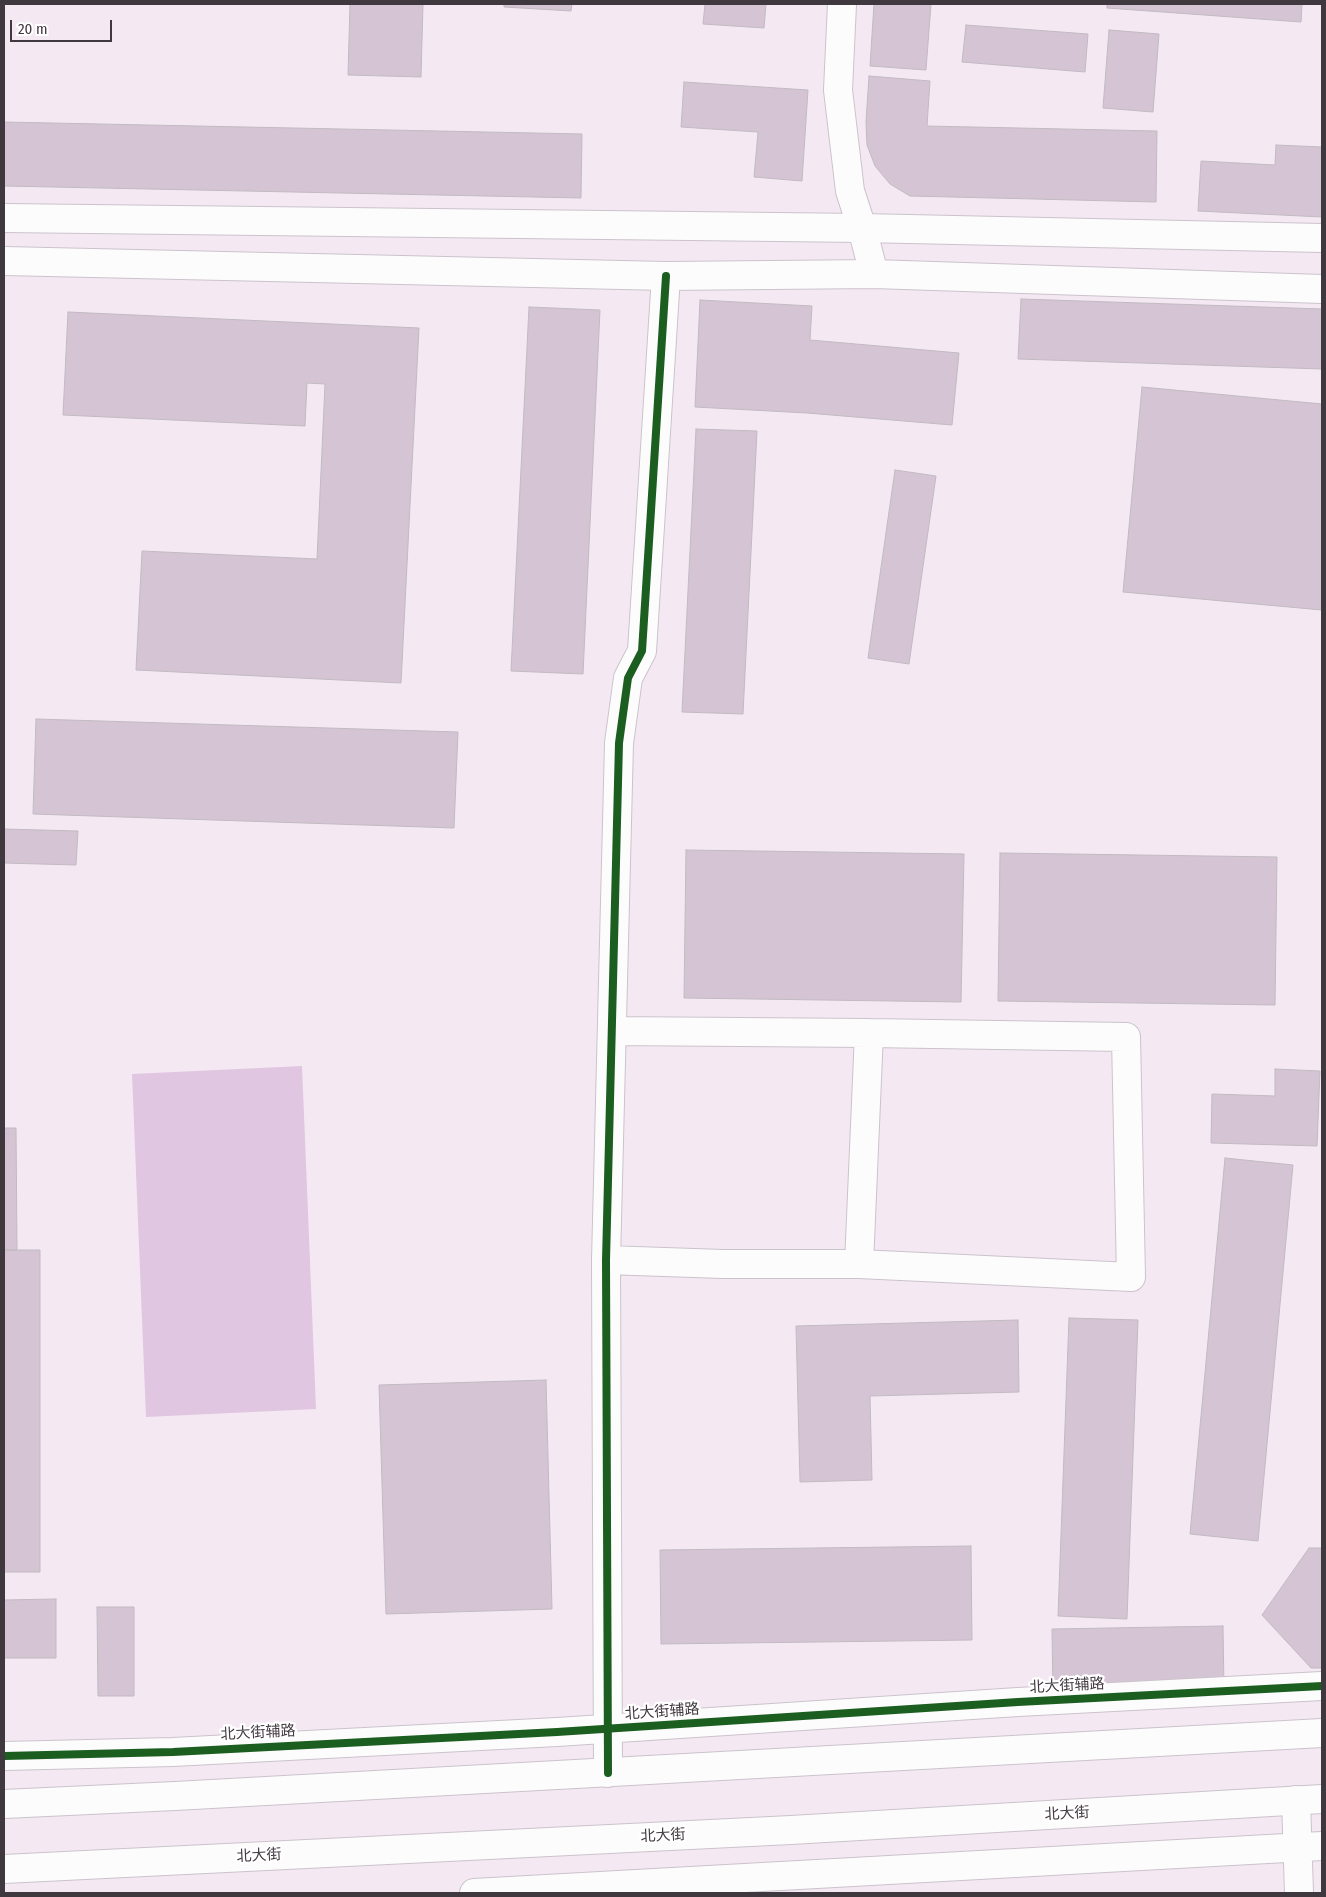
<!DOCTYPE html>
<meta charset="utf-8">
<style>
body{margin:0}
#map{position:relative;width:1326px;height:1897px;overflow:hidden;background:#f4e9f3;font-family:"Fira Sans Condensed",sans-serif}
canvas{display:block}
.frame{position:absolute;inset:0;border:5px solid #40383f;pointer-events:none}
.scale{position:absolute;left:10px;top:20px;width:102px;height:22px;box-sizing:border-box;border:2px solid #40383f;border-top:0;padding-left:6px;font-size:15px;line-height:18px;white-space:nowrap;color:#40383f;-webkit-text-stroke:4px #fff;paint-order:stroke}
</style>
<div id="map">
<canvas width="1326" height="1897"></canvas>
<div class="frame"></div>
<div class="scale">20 m</div>
</div>
<script>
const context = document.querySelector('canvas').getContext('2d');
context.lineJoin = 'round';
function fillPath(path, color) {
  context.fillStyle = color;
  context.fill(path, 'evenodd');
}
function toPath(rows) {
  const path = new Path2D();
  for (const r of rows) {
    path.moveTo(r[0], r[1]);
    for (let i = 2; i < r.length; i += 2) path.lineTo(r[i], r[i + 1]);
  }
  return path;
}
function strokePath(path, color, width, dash) {
  context.strokeStyle = color;
  context.lineWidth = width;
  context.lineCap = dash ? 'butt' : 'round';
  context.setLineDash(dash || []);
  context.stroke(path);
}
function label(font, color, halo, rows, align = 'center') {
  context.font = font + ' "Fira Sans Condensed","Noto Sans SC",sans-serif';
  context.lineWidth = 4.5;
  context.setLineDash([]);
  context.textBaseline = 'middle';
  context.strokeStyle = halo;
  context.fillStyle = color;
  for (const [text, x, y, turn = 0] of rows) {
    context.save();
    context.translate(x, y);
    context.rotate((+turn || 0) * Math.PI / 180);
    context.textAlign = isNaN(turn) ? turn : align;
    if (halo) context.strokeText(text, 0, 0);
    context.fillText(text, 0, 0);
    context.restore();
  }
}
fillPath(toPath([
 [302,1066,316,1409,146,1417,132,1074]
]), '#e0c6e0');
const building = toPath([
 [350,4,423,4,421,77,348,75,350,4],
 [504,4,572,4,571,11,504,7,504,4],
 [705,4,766,4,764,28,703,24,705,4],
 [874,4,931,4,926,70,870,66,874,4],
 [1107,4,1302,4,1301,22,1107,8,1107,4],
 [966,25,1088,34,1085,72,962,62,966,25],
 [1109,30,1159,34,1153,112,1103,108,1109,30],
 [869,76,930,81,927,126,1157,131,1156,202,910,196,890,184,875,166,867,145,866,122,869,76],
 [684,82,808,90,802,181,754,177,758,132,681,127,684,82],
 [4,122,582,134,581,198,4,186,4,122],
 [1276,145,1322,147,1322,217,1198,211,1201,161,1275,165,1276,145],
 [1021,299,1322,309,1322,369,1018,359,1021,299],
 [700,300,812,306,810,340,959,353,952,425,807,413,695,407,700,300],
 [529,307,600,310,583,674,511,671,529,307],
 [68,312,419,328,401,683,136,670,142,551,317,559,325,384,307,383,305,426,63,415,68,312],
 [1142,387,1322,404,1322,610,1123,592,1142,387],
 [696,429,757,431,743,714,682,712,696,429],
 [895,470,936,476,909,664,868,658,895,470],
 [36,719,458,732,454,828,33,814,36,719],
 [4,829,78,831,76,865,4,863,4,829],
 [686,850,964,854,961,1002,684,998,686,850],
 [1000,853,1277,857,1275,1005,998,1001,1000,853],
 [1275,1069,1320,1071,1317,1146,1211,1143,1212,1094,1275,1096,1275,1069],
 [4,1128,16,1128,17,1250,4,1250,4,1128],
 [1225,1158,1293,1165,1258,1541,1190,1534,1225,1158],
 [4,1250,40,1250,40,1572,4,1572,4,1250],
 [1069,1318,1138,1320,1127,1619,1058,1616,1069,1318],
 [1018,1320,1019,1392,870,1396,872,1480,800,1482,796,1326,1018,1320],
 [546,1380,552,1609,386,1614,379,1385,546,1380],
 [971,1546,972,1640,661,1644,660,1550,971,1546],
 [1309,1548,1322,1548,1322,1668,1311,1668,1262,1615,1309,1548],
 [56,1599,56,1658,4,1658,4,1600,56,1599],
 [97,1607,134,1607,134,1696,98,1696,97,1607],
 [1223,1626,1224,1689,1053,1691,1052,1629,1223,1626]
]);
fillPath(building, '#d5c5d4');
strokePath(building, '#c1bac1', 1);
const minor = toPath([
 [842,4,838,90,850,191,862,228,874,274],
 [4,218,862,228,1322,238],
 [4,261,666,276,874,274,1322,289],
 [612,1031,869,1033,1126,1037,1131,1277,859,1264,869,1033],
 [606,1260,723,1264,859,1264],
 [4,1756,173,1752,557,1732,1018,1702,1322,1686],
 [608,1773,606,1260,619,743,628,678,642,651,666,276],
 [1296,1800,1299,1893],
 [474,1893,1322,1846]
]);
const major = toPath([
 [4,1804,175,1796,1322,1733],
 [4,1869,791,1830,1322,1799]
]);
strokePath(minor, '#cbc3cb', 30);
strokePath(major, '#cbc3cb', 30);
strokePath(minor, '#fdfcfd', 28);
strokePath(major, '#fdfcfd', 28);
strokePath(toPath([
 [4,1756,173,1752,557,1732,1018,1702,1322,1686],
 [608,1773,606,1260,619,743,628,678,642,651,666,276]
]), '#1b5e20', 8);
label('15px', '#40383f', '#fff', [
 ["北大街辅路",1067,1686,-3],
 ["北大街辅路",662,1712,-4],
 ["北大街辅路",258,1733,-3],
 ["北大街",1067,1814,-3],
 ["北大街",663,1836,-3],
 ["北大街",259,1856,-3]
]);
</script>
